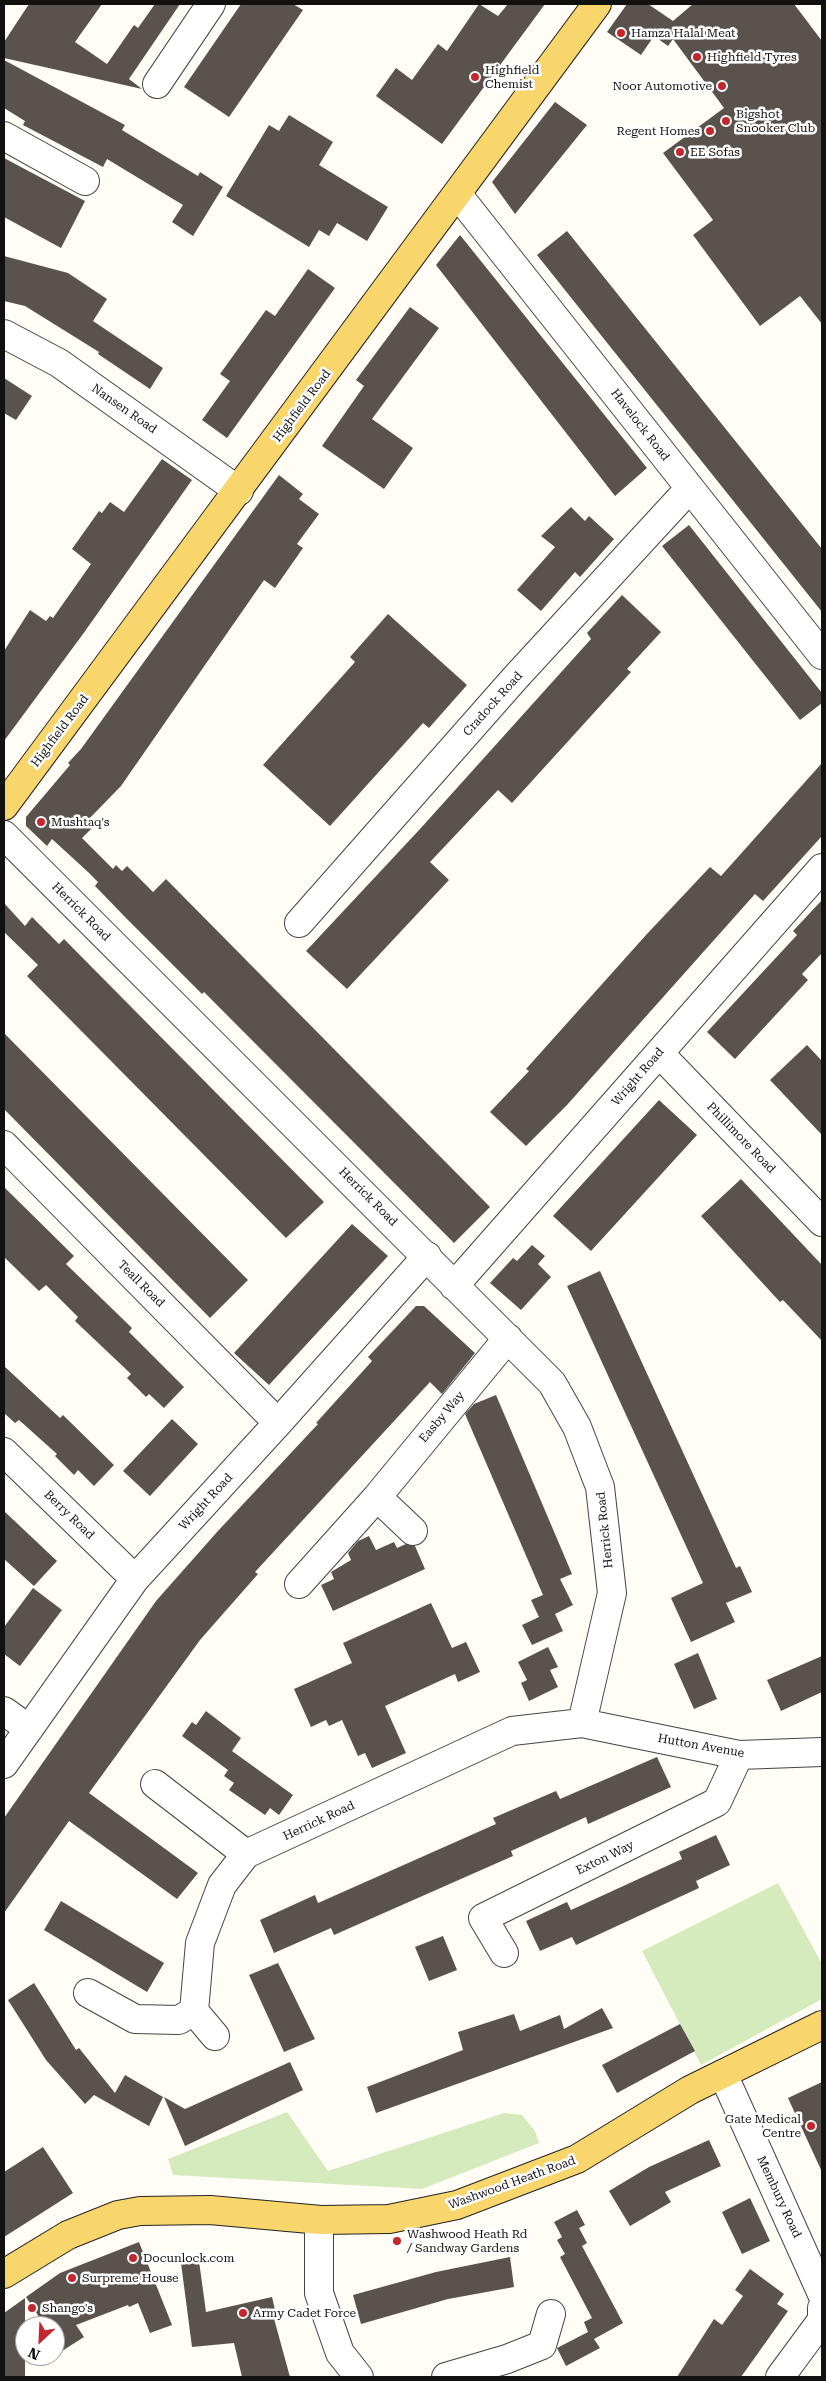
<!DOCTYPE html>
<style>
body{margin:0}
#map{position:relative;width:826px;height:2381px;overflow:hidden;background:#fffdf5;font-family:"Roboto Serif",serif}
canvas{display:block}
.frame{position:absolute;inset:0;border:5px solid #111;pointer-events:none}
.north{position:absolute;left:15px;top:2316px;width:50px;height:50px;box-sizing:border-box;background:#fff;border:1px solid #a0a0a0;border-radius:50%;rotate:205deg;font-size:14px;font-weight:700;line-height:20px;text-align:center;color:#111}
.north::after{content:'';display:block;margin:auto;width:18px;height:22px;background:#c4262e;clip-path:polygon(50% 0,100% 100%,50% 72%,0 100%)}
</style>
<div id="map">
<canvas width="826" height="2381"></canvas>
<div class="frame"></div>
<div class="north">N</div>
</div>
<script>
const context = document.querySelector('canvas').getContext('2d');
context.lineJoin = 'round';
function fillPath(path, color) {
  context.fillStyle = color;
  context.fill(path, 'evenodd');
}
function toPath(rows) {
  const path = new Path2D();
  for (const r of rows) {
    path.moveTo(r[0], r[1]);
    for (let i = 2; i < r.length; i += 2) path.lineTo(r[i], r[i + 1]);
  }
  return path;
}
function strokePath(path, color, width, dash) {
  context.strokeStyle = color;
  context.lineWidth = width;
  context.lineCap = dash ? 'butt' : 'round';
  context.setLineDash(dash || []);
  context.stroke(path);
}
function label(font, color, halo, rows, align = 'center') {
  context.font = font + ' "Roboto Serif",serif';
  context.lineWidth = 5;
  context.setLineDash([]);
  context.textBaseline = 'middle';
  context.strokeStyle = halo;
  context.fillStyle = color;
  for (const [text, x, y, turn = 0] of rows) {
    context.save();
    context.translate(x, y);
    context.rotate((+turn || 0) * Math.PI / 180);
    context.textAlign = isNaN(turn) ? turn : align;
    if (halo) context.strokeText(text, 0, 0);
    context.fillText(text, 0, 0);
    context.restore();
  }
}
fillPath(toPath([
 [778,1883,822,1964,822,1999,701,2065,642,1951],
 [287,2112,328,2171,504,2113,522,2115,535,2131,539,2143,422,2189,173,2175,168,2159]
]), '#d5ebbd');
fillPath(toPath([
 [29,4,102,4,75,42,107,64,134,25,138,28,155,4,180,4,129,79,142,89,4,58,4,42],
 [241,4,293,4,303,10,229,117,184,87],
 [479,4,498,16,508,4,545,4,442,144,376,96,396,68,412,80,438,44,447,51],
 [627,4,648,4,673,21,693,4,794,4,822,41,822,324,800,296,760,326,693,235,713,220,663,153,724,108,673,39,668,46,654,36,641,55,607,32],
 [4,60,125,125,122,130,198,176,200,172,223,187,193,236,172,222,183,205,107,159,103,167,23,125,25,121,4,108],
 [555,102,587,125,515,214,492,182],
 [289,115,333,142,319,165,388,207,367,241,337,223,329,236,319,230,309,247,226,196,269,125,279,131],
 [4,158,85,201,61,248,4,217],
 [567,231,822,549,822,612,537,255],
 [460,235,647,468,615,496,436,265],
 [4,256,68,273,107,299,93,321,163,368,150,389,98,354,99,352,25,306,4,301],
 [308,269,335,288,227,438,202,420,230,381,220,374,266,310,275,316],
 [410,307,439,328,372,419,413,448,384,489,322,446,364,386,356,380],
 [4,378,32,396,16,420,4,413],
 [162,459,192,480,83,634,4,741,4,651,30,610,46,621,50,616,53,618,91,564,72,549,99,511,102,513,110,502,124,512],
 [279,475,303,494,299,499,319,514,297,544,303,548,275,588,264,580,121,786,86,822,92,828,82,838,113,869,116,865,122,871,127,866,153,892,166,879,490,1207,454,1243,204,992,202,994,127,919,95,886,98,882,88,872,52,839,47,846,26,826,26,817,70,765,68,763,81,749],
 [571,507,585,521,589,516,614,539,580,577,575,572,541,611,517,590,555,547,541,536],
 [689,525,822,693,822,703,800,720,662,546],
 [622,595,661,632,627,669,631,672,512,803,498,790,430,862,449,880,347,989,306,951,420,829,591,639,587,633],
 [388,614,467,685,429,728,423,723,330,826,263,765,355,662,350,657],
 [822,763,822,836,763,901,755,894,567,1105,526,1146,490,1112,529,1071,526,1069,646,935,710,867,721,876],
 [822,900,822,953,802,974,808,980,735,1059,707,1032,797,935,793,931],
 [4,903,25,926,32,917,59,944,64,939,324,1202,286,1238,27,976,38,965,4,932],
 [4,1033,248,1280,210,1318,4,1109],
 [807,1045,822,1061,822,1135,770,1080],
 [659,1100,697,1135,591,1251,553,1216],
 [741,1179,822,1265,822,1341,783,1300,780,1302,701,1216],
 [4,1187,74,1256,66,1264,132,1328,129,1332,184,1387,164,1408,149,1394,146,1397,127,1378,131,1374,75,1321,78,1317,46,1285,39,1291,4,1257],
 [352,1224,388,1256,269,1385,234,1353],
 [532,1245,545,1256,538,1264,551,1277,521,1310,490,1283,513,1258,517,1261],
 [600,1271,736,1568,740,1566,752,1592,726,1603,735,1622,691,1642,671,1598,703,1583,567,1286],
 [416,1306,424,1306,475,1353,442,1394,430,1382,255,1572,258,1574,200,1640,89,1793,198,1873,177,1899,69,1821,4,1913,4,1818,156,1601,217,1532,318,1424,316,1423,372,1361,368,1357],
 [4,1366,60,1418,63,1415,114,1465,94,1486,78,1470,74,1475,55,1456,57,1454,19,1420,15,1423,4,1413],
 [496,1395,572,1574,560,1579,573,1605,555,1614,563,1631,532,1645,522,1625,539,1617,531,1600,543,1595,465,1414,474,1404],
 [172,1419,198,1444,150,1496,123,1471],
 [4,1511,57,1561,34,1586,4,1559],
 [369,1536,376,1550,394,1542,397,1548,406,1544,415,1546,425,1569,333,1611,321,1585,334,1579,331,1572,351,1560,348,1553,358,1541],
 [33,1588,62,1610,20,1666,4,1654,4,1627],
 [431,1603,452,1648,466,1642,480,1672,458,1682,455,1674,385,1706,406,1753,372,1768,365,1753,358,1756,342,1720,329,1726,326,1720,311,1727,294,1689,352,1663,343,1643],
 [548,1647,558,1667,550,1670,558,1687,529,1701,521,1683,527,1680,518,1662],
 [698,1653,717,1699,694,1709,674,1664],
 [822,1656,822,1692,781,1711,767,1680],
 [206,1711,241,1738,232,1751,293,1795,279,1815,270,1808,265,1815,229,1790,234,1783,224,1776,228,1770,182,1736,192,1722,196,1725],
 [657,1757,671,1787,588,1824,586,1817,511,1851,513,1856,334,1935,331,1928,274,1953,260,1920,315,1895,318,1903,496,1824,493,1818,556,1791,560,1799],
 [716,1835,730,1865,696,1881,699,1888,576,1945,572,1937,540,1951,526,1921,567,1902,571,1910,682,1859,679,1852],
 [61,1901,164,1963,147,1992,44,1930],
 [443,1936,457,1970,429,1981,415,1947],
 [278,1963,315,2039,284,2052,249,1975],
 [34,1983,76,2050,79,2048,115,2093,125,2075,163,2097,149,2126,94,2095,85,2104,46,2060,8,2000],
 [602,2008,613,2028,376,2113,367,2087,463,2050,458,2032,514,2014,520,2031,560,2015,564,2029],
 [680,2024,695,2051,617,2093,602,2065],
 [290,2062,303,2090,185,2146,164,2097,185,2109],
 [822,2082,822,2172,788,2098],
 [709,2140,721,2166,665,2192,671,2202,630,2226,609,2191,649,2167],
 [43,2147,73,2193,4,2237,4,2172],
 [750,2198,770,2241,742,2254,722,2212],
 [577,2210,585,2225,579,2228,587,2243,582,2246,623,2323,594,2339,600,2348,566,2366,557,2348,588,2332,584,2322,592,2318,560,2257,565,2254,557,2240,562,2237,554,2222],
 [139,2242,172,2325,150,2333,138,2303,129,2307,128,2305,76,2325,84,2337,62,2351,55,2340,55,2326,45,2326,26,2297,60,2273],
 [510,2257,514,2287,448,2299,361,2324,353,2295,436,2272],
 [199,2261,206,2312,272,2297,276,2314,273,2315,290,2377,242,2377,234,2343,192,2347,181,2263],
 [750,2269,784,2294,777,2304,788,2311,741,2377,677,2377,714,2319,722,2325,743,2296,735,2290],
 [25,2298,25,2377,4,2377,4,2313]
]), '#5a524d');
const minor = toPath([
 [157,84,211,4],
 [4,136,85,181],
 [458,195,822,655],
 [4,334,59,363,239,491],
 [4,835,552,1383,577,1427,600,1487,612,1593,582,1723,512,1731,246,1854,222,1885,200,1943,194,2011,179,2020,135,2019,88,1993],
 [299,923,516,677,690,488],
 [659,1053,822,1222],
 [4,1145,278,1423],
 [454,1286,822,868],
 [4,1452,135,1579],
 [377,1497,413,1531],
 [299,1584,377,1497,508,1338],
 [4,1711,29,1729],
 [582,1723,739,1755,822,1752],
 [4,1764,135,1579,278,1423,427,1256],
 [155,1784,246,1854],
 [504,1953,483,1918,717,1802,739,1755],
 [194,2011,215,2036],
 [723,2074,822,2294],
 [321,2220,319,2233,319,2293,340,2353,359,2377],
 [446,2377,507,2359,542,2345,551,2314],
 [780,2377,822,2320,822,2308]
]);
const major = toPath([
 [4,806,597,4],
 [4,2274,68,2235,118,2215,140,2211,210,2210,321,2220,389,2219,457,2205,577,2159,690,2090,822,2025]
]);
strokePath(minor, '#444', 30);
strokePath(major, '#222', 30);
strokePath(minor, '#fff', 28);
strokePath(major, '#f9d66b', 28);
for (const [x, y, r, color] of [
 [621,33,5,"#c4262e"],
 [697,57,5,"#c4262e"],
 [475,77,5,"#c4262e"],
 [722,86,5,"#c4262e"],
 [726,121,5,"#c4262e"],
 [710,131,5,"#c4262e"],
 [680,152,5,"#c4262e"],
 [41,822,5,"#c4262e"],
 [811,2126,5,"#c4262e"],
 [397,2241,5,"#c4262e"],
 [133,2258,5,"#c4262e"],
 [72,2278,5,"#c4262e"],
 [32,2308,5,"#c4262e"],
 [243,2313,5,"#c4262e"]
]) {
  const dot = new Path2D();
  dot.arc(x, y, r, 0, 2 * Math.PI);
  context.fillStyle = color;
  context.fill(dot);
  strokePath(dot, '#fff', 2);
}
label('12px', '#111', '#fff', [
 ["Hamza Halal Meat",631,33],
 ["Highfield Tyres",707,57],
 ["Highfield",485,70],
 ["Chemist",485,84],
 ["Noor Automotive",712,86,"right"],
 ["Bigshot",736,114],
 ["Snooker Club",736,128],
 ["Regent Homes",700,131,"right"],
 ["EE Sofas",690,152],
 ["Mushtaq's",51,822],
 ["Gate Medical",801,2119,"right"],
 ["Centre",801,2133,"right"],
 ["Washwood Heath Rd",407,2234],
 ["/ Sandway Gardens",407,2248],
 ["Docunlock.com",143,2258],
 ["Surpreme House",82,2278],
 ["Shango's",42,2308],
 ["Army Cadet Force",253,2313]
], 'left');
label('12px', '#111', '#fff', [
 ["Highfield Road",302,406,-53],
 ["Nansen Road",124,409,35],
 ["Havelock Road",640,425,52],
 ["Cradock Road",493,704,-48],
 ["Highfield Road",60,731,-53],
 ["Herrick Road",81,912,45],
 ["Wright Road",638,1077,-49],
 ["Phillimore Road",741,1138,46],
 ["Herrick Road",368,1197,45],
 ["Teall Road",141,1284,45],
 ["Easby Way",442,1417,-50],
 ["Wright Road",206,1502,-47],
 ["Berry Road",69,1515,44],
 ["Herrick Road",605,1530,-96],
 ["Hutton Avenue",701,1746,10],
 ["Herrick Road",319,1821,-25],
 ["Exton Way",605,1858,-26],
 ["Washwood Heath Road",512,2183,-20],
 ["Membury Road",779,2197,65]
]);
</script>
